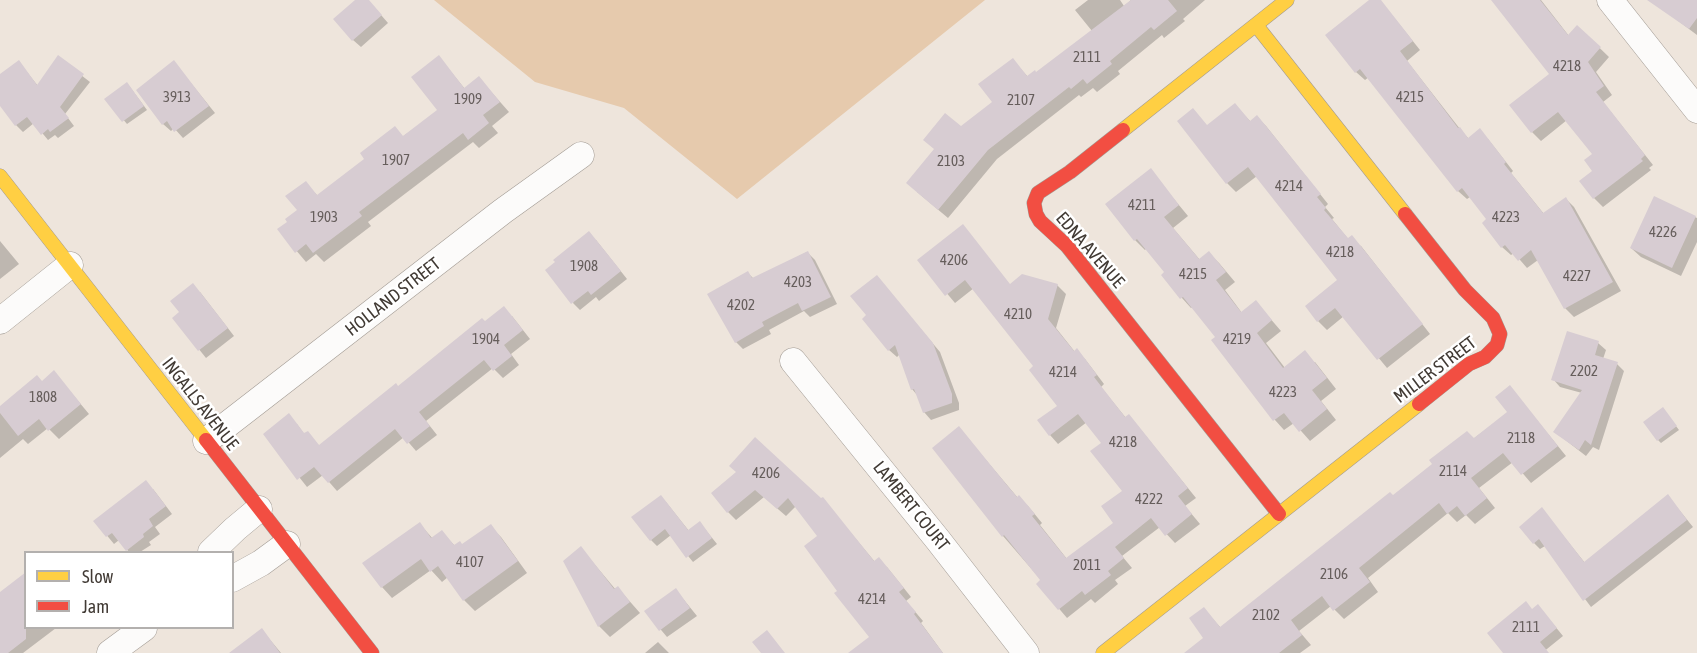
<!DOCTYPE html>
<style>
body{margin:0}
#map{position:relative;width:1697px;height:653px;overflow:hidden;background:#eee5dc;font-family:"Asap Condensed",sans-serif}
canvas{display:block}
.legend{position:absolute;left:24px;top:551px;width:210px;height:78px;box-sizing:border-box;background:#fff;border:2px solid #b3b0ae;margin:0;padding:8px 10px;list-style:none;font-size:18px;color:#413a34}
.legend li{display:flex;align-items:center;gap:12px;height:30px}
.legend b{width:30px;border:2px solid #b3b0ae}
</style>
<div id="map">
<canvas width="1697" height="653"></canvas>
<ul class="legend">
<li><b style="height:8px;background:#ffcf43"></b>Slow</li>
<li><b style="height:8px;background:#f24e42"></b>Jam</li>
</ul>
</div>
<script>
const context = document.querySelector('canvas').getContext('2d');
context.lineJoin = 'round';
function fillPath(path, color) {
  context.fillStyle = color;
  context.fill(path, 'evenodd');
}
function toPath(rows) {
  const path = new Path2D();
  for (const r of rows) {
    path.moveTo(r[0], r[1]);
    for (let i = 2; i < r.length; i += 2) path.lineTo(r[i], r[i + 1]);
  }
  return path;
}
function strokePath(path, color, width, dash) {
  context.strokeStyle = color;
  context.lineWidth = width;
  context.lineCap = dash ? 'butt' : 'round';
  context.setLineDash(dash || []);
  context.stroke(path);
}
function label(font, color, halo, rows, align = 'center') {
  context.font = font + ' "Asap Condensed",sans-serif';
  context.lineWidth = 5;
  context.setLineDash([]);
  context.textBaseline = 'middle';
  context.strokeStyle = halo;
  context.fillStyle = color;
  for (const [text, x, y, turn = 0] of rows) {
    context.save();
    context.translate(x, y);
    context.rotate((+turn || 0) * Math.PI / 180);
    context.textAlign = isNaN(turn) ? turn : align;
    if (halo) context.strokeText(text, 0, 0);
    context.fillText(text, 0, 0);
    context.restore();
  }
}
fillPath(toPath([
 [434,0,985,0,737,199,624,108,535,82]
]), '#e6caad');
fillPath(toPath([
 [357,0,368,0,388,23,361,47,353,40],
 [1088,0,1120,0,1124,6,1131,0,1205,0,1183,19,1185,21,1164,38,1162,35,1118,71,1120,74,1097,92,1093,88,1081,97,1079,95,997,159,948,218,917,192,961,128,994,103,1013,60,1028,77,1037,74,1092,31,1075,10],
 [1371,0,1380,0,1420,50,1407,61,1460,129,1469,139,1488,139,1513,171,1511,173,1544,214,1566,199,1574,207,1621,291,1574,317,1565,308,1538,260,1527,268,1514,253,1511,255,1502,247,1488,220,1470,197,1467,199,1458,191,1369,77,1365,80,1356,72],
 [1492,0,1541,0,1569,36,1578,27,1609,57,1596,72,1612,95,1603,102,1653,165,1649,168,1651,170,1603,207,1594,198,1594,154,1567,120,1541,141,1532,132,1551,74],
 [1672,0,1697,0,1697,35,1665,11],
 [439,57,465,89,479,78,509,112,492,126,498,133,479,148,473,142,368,222,371,226,324,262,316,254,306,262,279,230,290,222,315,193,318,196,439,111],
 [59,58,90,82,65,114,74,126,58,138,55,135,48,140,34,123,23,132,16,125,0,103,0,75,19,62,38,86],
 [174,62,215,113,183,138,174,128,171,131,163,124],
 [130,87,147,110,127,124,106,99],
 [1235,105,1251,122,1257,117,1266,126,1328,204,1325,207,1334,218,1332,219,1349,240,1361,246,1430,334,1387,368,1344,316,1327,330,1318,321,1339,280,1257,176,1236,192,1227,183,1208,126],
 [1150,170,1188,216,1173,228,1200,260,1209,253,1219,263,1235,282,1225,290,1242,313,1256,302,1281,331,1266,343,1285,368,1315,362,1336,389,1321,401,1336,420,1310,441,1294,423,1284,430,1275,420,1213,341,1217,338,1193,307,1191,308,1182,298,1163,275,1167,272,1147,248,1145,250,1135,240],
 [1655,198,1697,218,1697,242,1681,276,1641,257,1631,248],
 [596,240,627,279,599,301,596,297,580,310,573,303],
 [0,241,19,264,0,279],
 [807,252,815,260,837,304,810,317,804,311,769,330,771,334,743,349,736,342,748,273,754,279],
 [919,260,1011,285,1057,285,1066,294,1056,328,1075,352,1085,359,1104,384,1101,387,1126,418,1137,425,1196,498,1185,506,1200,524,1175,543,1160,527,1122,556,1132,568,1115,580,1118,584,1095,603,1091,599,1067,618,1038,584,1042,581,1003,536,934,448,959,428,1018,498,1028,506,1042,523,1040,525,1067,559,1116,523,1124,492,1103,444,1087,422,1058,444,1050,435,1059,406,1035,366,974,288,955,303],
 [877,277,940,352,959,403,959,410,931,420,924,412,917,395,912,389,900,354,897,357,889,350,868,316],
 [200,292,234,336,206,358,174,318],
 [512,316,530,339,511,354,519,365,503,378,493,368,426,421,437,435,416,451,404,437,337,491,323,475,307,487,265,434,297,424,305,435,320,446,485,323],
 [1598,343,1606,350,1603,359,1617,364,1624,371,1599,450,1593,447,1586,456,1555,432,1582,393,1560,387,1553,379],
 [54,372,89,414,59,439,48,428,28,444,23,439,0,458,0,407,42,382],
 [1510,387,1566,456,1531,483,1513,462,1479,488,1495,508,1475,524,1466,515,1457,522,1448,513,1368,578,1378,592,1344,619,1331,606,1299,631,1311,645,1300,653,1186,653,1205,638,1204,609,1221,628,1509,412],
 [1666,413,1679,430,1661,443,1658,440],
 [738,473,821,500,823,499,875,562,887,567,911,597,906,601,923,621,921,623,943,653,883,653,839,591,819,537,796,506,786,516,764,497,736,520,728,512],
 [153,489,172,514,155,527,160,534,149,542,151,545,140,552,129,552,119,540,114,544,95,521],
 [1668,496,1693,527,1591,607,1545,546,1540,549,1534,543,1542,509,1585,563],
 [666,502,689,531,705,529,717,544,693,562,671,535,657,546,651,540],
 [420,524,433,539,442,532,455,546,463,546,490,526,501,537,527,573,475,611,464,600,448,577,442,582,431,570,392,598,382,587],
 [581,548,616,590,618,588,640,613,610,637,599,626],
 [676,590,697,616,667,637,646,612],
 [1533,610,1545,614,1563,636,1542,653,1505,653],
 [0,623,26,628,56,628,23,653,0,653],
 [262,630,281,653,231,653],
 [658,642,669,653,645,653]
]), '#0003');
fillPath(toPath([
 [355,0,369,0,382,15,352,41,333,19],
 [1131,0,1168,0,1177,11,1154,30,1151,27,1110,61,1112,64,1087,84,1083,79,1071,89,1069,87,988,150,938,210,906,183,934,149,923,140,945,113,961,126,992,102,978,84,1013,58,1027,76,1035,70,1036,72],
 [1369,0,1381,0,1413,41,1400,51,1458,128,1460,127,1468,138,1480,128,1506,162,1504,164,1543,213,1566,197,1613,282,1564,309,1531,250,1518,261,1505,245,1501,248,1482,223,1486,219,1462,188,1457,192,1360,69,1355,73,1325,35],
 [1491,0,1540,0,1568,35,1577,25,1601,47,1588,62,1604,86,1596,92,1645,155,1641,159,1643,161,1593,199,1579,181,1592,171,1584,160,1592,154,1558,112,1531,133,1509,105,1549,74],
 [1647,0,1697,0,1697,18,1689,29],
 [58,55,84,74,60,107,69,118,50,132,48,129,41,135,27,117,15,126,0,106,0,74,19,60,37,85],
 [439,55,464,88,479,76,500,102,483,115,489,123,468,140,463,133,359,212,362,216,313,253,306,244,295,253,277,229,287,222,285,219,297,210,285,196,306,181,317,195,364,159,360,153,395,126,403,136,437,110,411,77],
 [174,60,209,106,174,132,167,121,162,125,136,90],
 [127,82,144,106,122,122,104,99],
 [1235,103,1250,121,1257,115,1321,194,1317,197,1326,208,1324,210,1348,238,1352,235,1423,324,1377,360,1335,308,1317,322,1305,306,1337,280,1248,167,1226,184,1177,121,1193,108,1207,125],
 [1151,168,1179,205,1164,217,1199,259,1209,251,1226,272,1216,280,1241,312,1256,300,1272,320,1257,333,1283,368,1305,350,1327,378,1312,390,1327,409,1299,432,1284,413,1273,421,1211,340,1215,337,1183,297,1180,299,1161,275,1164,272,1137,239,1134,241,1105,204],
 [1654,196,1696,216,1672,268,1630,248],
 [963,224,1010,284,1022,274,1058,284,1048,319,1074,351,1077,348,1097,375,1094,377,1125,417,1129,414,1188,488,1178,496,1192,514,1165,536,1151,518,1115,547,1124,558,1108,571,1111,575,1085,595,1082,591,1058,610,1036,584,1040,580,1004,535,1002,537,932,448,959,426,1006,484,1017,497,1019,495,1035,514,1032,516,1066,558,1113,523,1101,506,1122,491,1090,451,1101,443,1078,414,1049,436,1037,420,1057,406,1029,370,1033,366,965,280,945,296,917,260],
 [589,231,621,271,591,295,588,291,571,304,545,270,555,262,553,260],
 [808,251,831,297,802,311,798,303,762,322,764,326,735,343,707,294,748,271,752,278],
 [877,275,933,343,952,394,952,403,923,413,914,389,911,390,895,345,888,351,862,319,866,315,850,296],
 [193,283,228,328,198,351,172,318,179,312,170,301],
 [504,306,523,330,504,345,512,356,493,371,484,360,419,412,430,426,407,444,395,429,328,483,314,467,297,480,263,434,289,413,304,433,308,431,319,445,396,383,398,386,482,318,485,321],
 [1567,331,1599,341,1595,355,1618,362,1591,445,1585,440,1579,450,1553,432,1582,390,1551,380],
 [54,370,81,404,48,431,39,419,18,436,0,413,0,406,37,375,42,381],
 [1510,385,1558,446,1521,475,1503,453,1471,478,1487,498,1465,516,1457,506,1447,514,1439,503,1359,568,1370,582,1333,611,1322,596,1291,620,1302,635,1279,653,1184,653,1203,638,1189,618,1204,607,1220,627,1390,492,1393,495,1432,464,1429,460,1467,431,1474,438,1507,412,1495,397],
 [1663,407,1677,426,1657,441,1643,422],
 [755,437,821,498,823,497,874,561,879,557,904,588,899,592,916,612,914,614,943,653,848,653,869,637,834,593,837,591,804,546,817,536,788,498,777,509,755,490,727,513,711,493,736,472,729,466],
 [146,480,166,506,149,519,153,526,143,534,144,537,126,551,112,533,106,537,93,521],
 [1668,494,1687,520,1583,601,1539,539,1533,544,1519,527,1542,507,1584,562],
 [661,495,688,530,700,521,712,538,686,558,665,529,650,541,631,517],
 [420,522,431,538,442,530,454,545,460,541,462,544,491,524,518,561,463,601,438,566,430,572,421,559,381,588,362,563],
 [581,546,614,589,618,586,630,602,598,627,563,561],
 [26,572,26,639,8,653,0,653,0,592],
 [676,588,690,608,659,631,644,611],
 [1526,601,1532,609,1538,604,1557,628,1540,642,1549,653,1503,653,1487,633],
 [262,628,280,653,229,653],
 [767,630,785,653,761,653,752,642]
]), '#d7ccd2');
const street = toPath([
 [1610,0,1697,110],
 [0,321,70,265],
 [793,361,938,540,1026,653],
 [206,441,503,211,581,155],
 [211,552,235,529,259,509],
 [232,579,261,563,287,544],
 [110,653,144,628]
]);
const slow = toPath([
 [1256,25,1405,214],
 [1123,130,1287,0],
 [0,176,206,440],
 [1103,653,1419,404]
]);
const jam = toPath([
 [1123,130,1070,172,1038,193,1034,203,1036,214,1040,221,1067,246,1279,514],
 [1405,214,1465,290,1493,318,1500,334,1497,345,1485,357,1469,364,1419,404],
 [206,440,372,653]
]);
strokePath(street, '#a29b94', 27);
strokePath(slow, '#a29b94', 15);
strokePath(jam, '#a29b94', 15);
strokePath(street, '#fcfbfa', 26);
strokePath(slow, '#ffcf43', 14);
strokePath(jam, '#f24e42', 14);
label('15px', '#665e5c', null, [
 ["2111",1087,57],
 ["4218",1567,66],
 ["3913",177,97],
 ["4215",1410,97],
 ["1909",468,99],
 ["2107",1021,100],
 ["1907",396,160],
 ["2103",951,161],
 ["4214",1289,186],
 ["4211",1142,205],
 ["1903",324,217],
 ["4223",1506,217],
 ["4226",1663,232],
 ["4218",1340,252],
 ["4206",954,260],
 ["1908",584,266],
 ["4215",1193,274],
 ["4227",1577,276],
 ["4203",798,282],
 ["4202",741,305],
 ["4210",1018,314],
 ["1904",486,339],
 ["4219",1237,339],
 ["2202",1584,371],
 ["4214",1063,372],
 ["4223",1283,392],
 ["1808",43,397],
 ["2118",1521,438],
 ["4218",1123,442],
 ["2114",1453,471],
 ["4206",766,473],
 ["4222",1149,499],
 ["4107",470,562],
 ["2011",1087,565],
 ["2106",1334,574],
 ["4214",872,599],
 ["2102",1266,615],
 ["2111",1526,627]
]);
label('18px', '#413a34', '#fff', [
 ["EDNA AVENUE",1090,250,49],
 ["HOLLAND STREET",393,297,-38],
 ["MILLER STREET",1435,370,-37],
 ["INGALLS AVENUE",200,404,52],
 ["LAMBERT COURT",911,506,51]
]);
</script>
